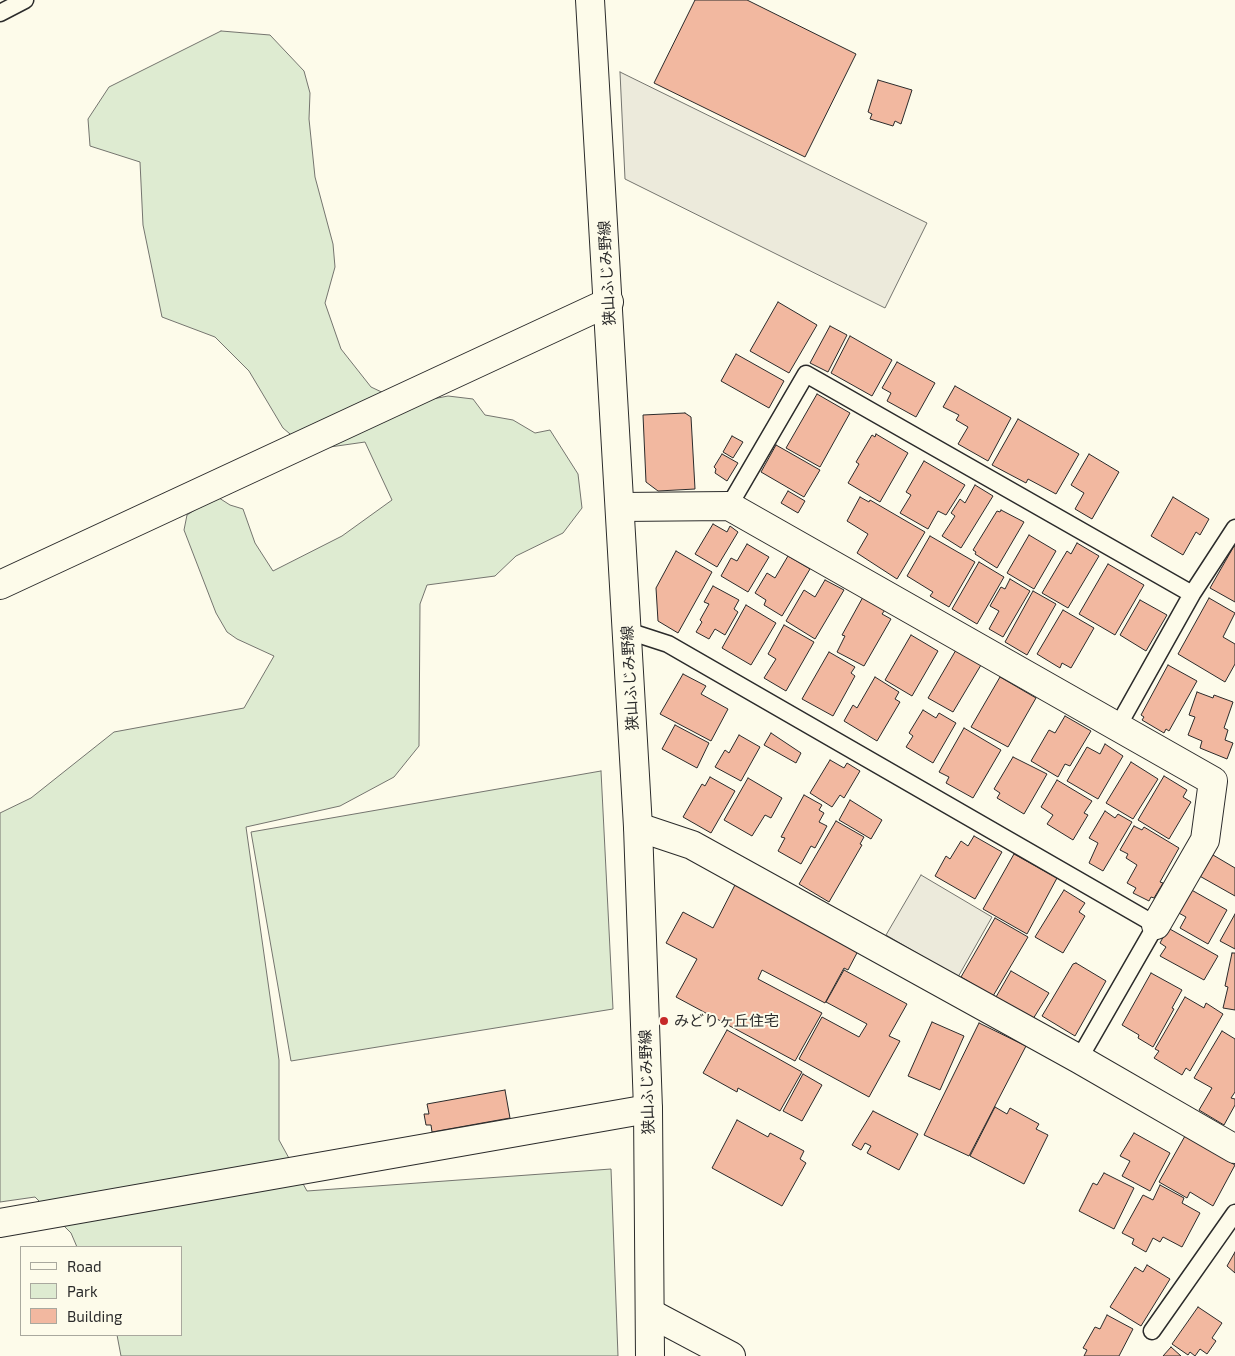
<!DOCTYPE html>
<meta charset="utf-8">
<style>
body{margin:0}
#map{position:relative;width:1235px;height:1356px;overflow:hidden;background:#fdfbea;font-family:"Exo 2",sans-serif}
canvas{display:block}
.legend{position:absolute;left:20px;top:1246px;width:162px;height:90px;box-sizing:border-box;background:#fdfbea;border:1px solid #a9a89e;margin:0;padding:6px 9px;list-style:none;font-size:15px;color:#2b2b2b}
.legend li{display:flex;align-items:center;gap:10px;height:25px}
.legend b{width:25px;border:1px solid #a9a89e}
</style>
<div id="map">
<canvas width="1235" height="1356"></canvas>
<ul class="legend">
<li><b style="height:6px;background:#fdfbea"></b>Road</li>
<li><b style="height:14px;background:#deebd1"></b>Park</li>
<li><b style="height:14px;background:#f2b8a0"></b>Building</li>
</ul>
</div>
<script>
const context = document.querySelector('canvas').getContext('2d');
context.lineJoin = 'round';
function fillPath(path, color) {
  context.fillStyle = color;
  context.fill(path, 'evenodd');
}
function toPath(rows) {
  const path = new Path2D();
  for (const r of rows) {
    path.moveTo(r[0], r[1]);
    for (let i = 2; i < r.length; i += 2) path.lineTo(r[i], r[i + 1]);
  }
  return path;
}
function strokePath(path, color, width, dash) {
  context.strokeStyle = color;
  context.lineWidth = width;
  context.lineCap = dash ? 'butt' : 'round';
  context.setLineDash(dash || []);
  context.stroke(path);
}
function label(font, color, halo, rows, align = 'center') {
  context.font = font + ' "Exo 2","Noto Sans JP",sans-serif';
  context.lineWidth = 4;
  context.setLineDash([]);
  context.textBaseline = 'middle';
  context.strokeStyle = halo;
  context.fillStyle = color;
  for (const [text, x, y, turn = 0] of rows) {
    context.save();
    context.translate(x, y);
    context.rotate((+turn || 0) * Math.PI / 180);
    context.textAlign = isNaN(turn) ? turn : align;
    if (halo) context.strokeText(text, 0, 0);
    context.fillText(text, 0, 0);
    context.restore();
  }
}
const green = toPath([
 [221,31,270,35,304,71,310,93,309,119,315,177,333,244,335,267,325,303,341,349,371,387,407,404,448,396,473,399,485,415,513,420,535,433,550,430,578,474,582,508,563,533,516,556,495,576,427,585,420,604,419,746,394,777,340,806,246,827,279,1060,279,1140,307,1191,611,1169,618,1356,121,1356,117,1335,181,1335,181,1247,77,1247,71,1233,35,1197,0,1202,0,813,31,798,114,732,244,708,274,656,237,639,227,632,216,613,184,530,187,515,216,496,230,505,243,509,255,543,273,571,342,536,392,500,365,442,309,450,283,428,249,371,215,337,162,317,143,225,140,162,90,146,88,119,109,87,221,31],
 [601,771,613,1009,291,1061,251,832,601,771]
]);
fillPath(green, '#deebd1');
strokePath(green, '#74746e', 1);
const parking = toPath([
 [620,72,927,223,885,308,625,179,620,72],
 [921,875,992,917,958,977,886,935,921,875]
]);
fillPath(parking, '#eceadb');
strokePath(parking, '#74746e', 1);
const building = toPath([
 [695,0,747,0,856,54,805,157,654,83,695,0],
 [878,80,912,90,901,124,895,121,893,126,870,119,872,114,868,112,878,80],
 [778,302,817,325,789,373,750,351,778,302],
 [830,326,847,335,828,372,810,363,830,326],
 [850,336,892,360,872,396,831,373,850,336],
 [736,354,784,381,769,408,721,381,736,354],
 [897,362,935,383,916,417,887,401,891,393,882,388,897,362],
 [955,386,1011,418,988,461,958,444,968,427,956,420,959,415,943,407,955,386],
 [817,394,850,413,820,467,786,448,817,394],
 [685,413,691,417,695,489,658,491,646,482,643,415,685,413],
 [1018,419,1079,454,1056,494,1028,479,1026,483,992,465,1018,419],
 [876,434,908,453,880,502,848,483,859,464,856,462,872,435,875,437,876,434],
 [732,436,743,442,733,458,723,452,732,436],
 [776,445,820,470,804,497,761,472,776,445],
 [722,454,738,463,727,481,715,473,716,469,714,467,722,454],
 [1089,454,1119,472,1092,519,1075,509,1084,493,1071,485,1089,454],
 [924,461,965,485,946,515,938,511,928,529,900,513,911,495,906,492,924,461],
 [975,485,993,496,961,548,942,536,955,516,951,513,960,499,965,503,975,485],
 [788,491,805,501,798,513,781,503,788,491],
 [860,497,869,502,870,500,925,532,897,579,857,553,868,534,847,521,860,497],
 [1173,497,1209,519,1200,535,1196,532,1183,555,1151,536,1173,497],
 [1001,510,1024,522,997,568,975,554,976,552,973,550,997,511,1000,512,1001,510],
 [713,524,727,532,730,526,738,532,717,567,695,554,713,524],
 [1029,535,1056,551,1034,589,1007,573,1029,535],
 [930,536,975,562,949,607,930,596,933,592,907,576,930,536],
 [1077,543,1099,556,1068,608,1042,593,1067,551,1071,554,1077,543],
 [747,544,769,557,748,592,721,576,731,558,737,561,747,544],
 [1234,546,1235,546,1235,602,1210,588,1234,546],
 [676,551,712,572,678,633,658,621,656,588,676,551],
 [788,556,810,569,782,616,764,605,766,600,755,593,767,573,775,578,788,556],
 [979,562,1004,577,977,624,952,609,979,562],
 [1108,564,1144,585,1115,635,1079,614,1108,564],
 [1010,579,1030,591,1003,637,989,629,999,611,990,606,1001,587,1005,589,1010,579],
 [825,580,844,590,815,639,786,621,804,590,815,597,825,580],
 [713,586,739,600,734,609,738,612,725,635,715,629,709,639,696,632,702,622,700,620,709,604,704,602,713,586],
 [1033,591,1056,604,1027,655,1005,642,1033,591],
 [863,597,885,610,882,614,891,619,864,666,837,652,845,636,842,635,863,597],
 [1209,598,1235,613,1223,637,1235,644,1235,664,1225,682,1178,654,1209,598],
 [1140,600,1167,615,1146,651,1120,635,1140,600],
 [746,605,776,623,751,665,722,648,746,605],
 [1063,610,1094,628,1071,668,1062,663,1060,668,1037,654,1063,610],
 [784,625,814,642,786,691,764,678,776,659,768,654,784,625],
 [911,635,938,651,912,696,885,680,911,635],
 [956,650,981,665,953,712,928,698,956,650],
 [829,652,855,667,851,673,855,676,833,716,802,699,829,652],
 [1168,665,1197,681,1169,731,1166,729,1164,733,1142,720,1144,717,1141,715,1168,665],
 [683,674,706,686,701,694,728,709,711,741,660,714,683,674],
 [875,677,899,692,895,699,900,702,877,741,844,721,853,705,857,708,875,677],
 [1000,677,1036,698,1008,747,971,727,1000,677],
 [1197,692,1213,698,1214,695,1233,702,1224,728,1228,730,1225,740,1233,743,1227,759,1200,748,1202,741,1188,735,1195,717,1189,715,1197,692],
 [923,710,936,718,939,713,956,723,933,763,906,747,913,736,909,733,923,710],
 [1065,716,1091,731,1070,766,1065,764,1058,777,1031,761,1049,730,1055,733,1065,716],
 [675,725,709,743,697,768,662,749,675,725],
 [964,728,1001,750,973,798,946,783,949,777,939,772,964,728],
 [771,733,801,753,796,763,764,745,771,733],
 [739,735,760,747,741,781,715,767,725,750,729,753,739,735],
 [1105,744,1123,756,1098,799,1067,781,1087,747,1100,754,1105,744],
 [1013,757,1047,774,1024,814,997,798,1000,793,994,789,1013,757],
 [830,760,844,768,847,763,860,771,844,798,840,795,832,807,810,793,830,760],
 [1131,762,1158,779,1133,819,1106,803,1131,762],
 [1164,776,1187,790,1183,797,1191,802,1169,839,1138,820,1164,776],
 [710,777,735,791,711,833,683,817,702,784,705,786,710,777],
 [748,778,782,798,771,818,765,815,752,836,724,820,748,778],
 [1057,780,1092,801,1084,813,1088,815,1073,840,1047,824,1053,815,1041,807,1057,780],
 [804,795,822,805,819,810,824,813,819,822,827,826,815,848,811,846,801,864,778,851,785,838,781,837,804,795],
 [850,800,882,820,871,839,839,820,850,800],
 [1105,811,1115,818,1118,814,1132,822,1103,871,1089,863,1098,843,1089,838,1105,811],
 [836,821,864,837,860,844,862,845,829,902,799,884,836,821],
 [1134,826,1142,830,1144,827,1179,848,1160,882,1163,883,1154,898,1151,897,1149,901,1133,893,1136,888,1127,883,1137,865,1126,858,1128,854,1120,850,1134,826],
 [974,836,1002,852,975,899,935,876,946,856,950,859,961,841,968,846,974,836],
 [1208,852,1235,868,1235,896,1196,874,1208,852],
 [1014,854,1057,878,1027,934,983,909,1014,854],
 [735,885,858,951,848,970,844,968,825,1003,762,970,758,979,822,1013,795,1061,676,997,697,959,666,943,683,912,713,928,735,885],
 [1188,888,1227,910,1208,944,1180,928,1186,917,1175,911,1188,888],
 [1064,890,1085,903,1079,912,1085,916,1063,953,1035,937,1064,890],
 [1235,914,1235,949,1220,941,1235,914],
 [995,918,1028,937,993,996,961,977,995,918],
 [1168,928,1218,956,1204,980,1160,956,1166,947,1160,943,1168,928],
 [1232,953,1235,953,1235,1010,1223,1008,1228,987,1225,986,1232,953],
 [1076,963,1106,981,1075,1036,1042,1016,1073,964,1076,963],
 [844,970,907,1004,889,1036,900,1041,869,1097,799,1059,822,1017,859,1037,867,1024,826,1002,844,970],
 [1011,971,1049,993,1033,1019,996,997,1011,971],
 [1151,973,1182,990,1172,1008,1174,1009,1153,1047,1138,1038,1139,1035,1122,1025,1151,973],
 [1185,997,1204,1008,1206,1003,1223,1014,1190,1071,1186,1068,1182,1075,1154,1058,1159,1051,1155,1049,1185,997],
 [932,1022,964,1036,940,1090,908,1076,932,1022],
 [979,1023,1026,1046,969,1156,924,1135,979,1023],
 [727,1030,802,1072,780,1111,738,1088,737,1092,703,1073,727,1030],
 [1222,1031,1235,1039,1235,1092,1231,1098,1235,1099,1235,1105,1224,1125,1199,1110,1212,1088,1194,1078,1222,1031],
 [803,1074,822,1085,802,1121,783,1111,803,1074],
 [505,1090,510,1118,432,1132,431,1125,426,1125,424,1114,429,1114,427,1104,505,1090],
 [995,1107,1007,1114,1010,1108,1039,1124,1036,1129,1048,1135,1024,1184,970,1156,995,1107],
 [873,1111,918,1134,899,1170,867,1153,871,1146,865,1143,861,1150,852,1145,873,1111],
 [737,1120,768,1137,770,1133,804,1151,800,1159,806,1163,782,1206,712,1168,737,1120],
 [1134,1133,1170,1153,1150,1191,1122,1176,1130,1161,1120,1156,1134,1133],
 [1185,1136,1235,1165,1213,1206,1190,1192,1187,1198,1159,1182,1185,1136],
 [1104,1173,1134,1188,1114,1229,1079,1211,1093,1183,1097,1185,1104,1173],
 [1160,1185,1184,1198,1182,1203,1200,1213,1182,1247,1163,1237,1160,1242,1153,1238,1146,1252,1132,1244,1134,1239,1122,1233,1143,1195,1153,1200,1160,1185],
 [1235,1252,1235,1273,1227,1266,1235,1252],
 [1147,1265,1170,1279,1141,1326,1110,1307,1135,1267,1143,1272,1147,1265],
 [1198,1307,1222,1323,1212,1338,1216,1341,1207,1354,1200,1349,1195,1356,1190,1352,1188,1355,1172,1344,1198,1307],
 [1107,1315,1133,1329,1119,1356,1084,1356,1087,1350,1083,1348,1095,1327,1100,1329,1107,1315],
 [1171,1347,1181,1356,1163,1356,1171,1347]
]);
fillPath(building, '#f2b8a0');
strokePath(building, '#2b2b2b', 1);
const service = toPath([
 [0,13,25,0],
 [729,506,806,374,1192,594],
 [628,631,668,644,1156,925,1079,1059],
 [1118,726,1192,594,1235,528],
 [1152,1331,1235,1213]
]);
const minor = toPath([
 [621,507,729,506,1213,781,1205,840,1156,925],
 [0,585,609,302],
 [638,827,692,845,1079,1059,1235,1149],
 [0,1223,648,1109],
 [650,1313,731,1356]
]);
const secondary = toPath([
 [590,0,638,827,648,1109,650,1356]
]);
strokePath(service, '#2b2b2b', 19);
strokePath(minor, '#2b2b2b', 30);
strokePath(secondary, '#2b2b2b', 30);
strokePath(service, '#fdfbea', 16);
strokePath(minor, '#fdfbea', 28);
strokePath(secondary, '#fdfbea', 28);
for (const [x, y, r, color] of [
 [664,1021,5,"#c62828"]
]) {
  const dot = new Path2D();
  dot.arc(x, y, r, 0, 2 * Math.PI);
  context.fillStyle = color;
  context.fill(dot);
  strokePath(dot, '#fdfbea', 2);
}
label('15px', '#2b2b2b', '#fdfbea', [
 ["狭山ふじみ野線",607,273,-93],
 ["狭山ふじみ野線",630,678,-93],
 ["狭山ふじみ野線",647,1082,-92]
]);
label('15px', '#2b2b2b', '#fdfbea', [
 ["みどりヶ丘住宅",674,1021]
], 'left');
</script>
